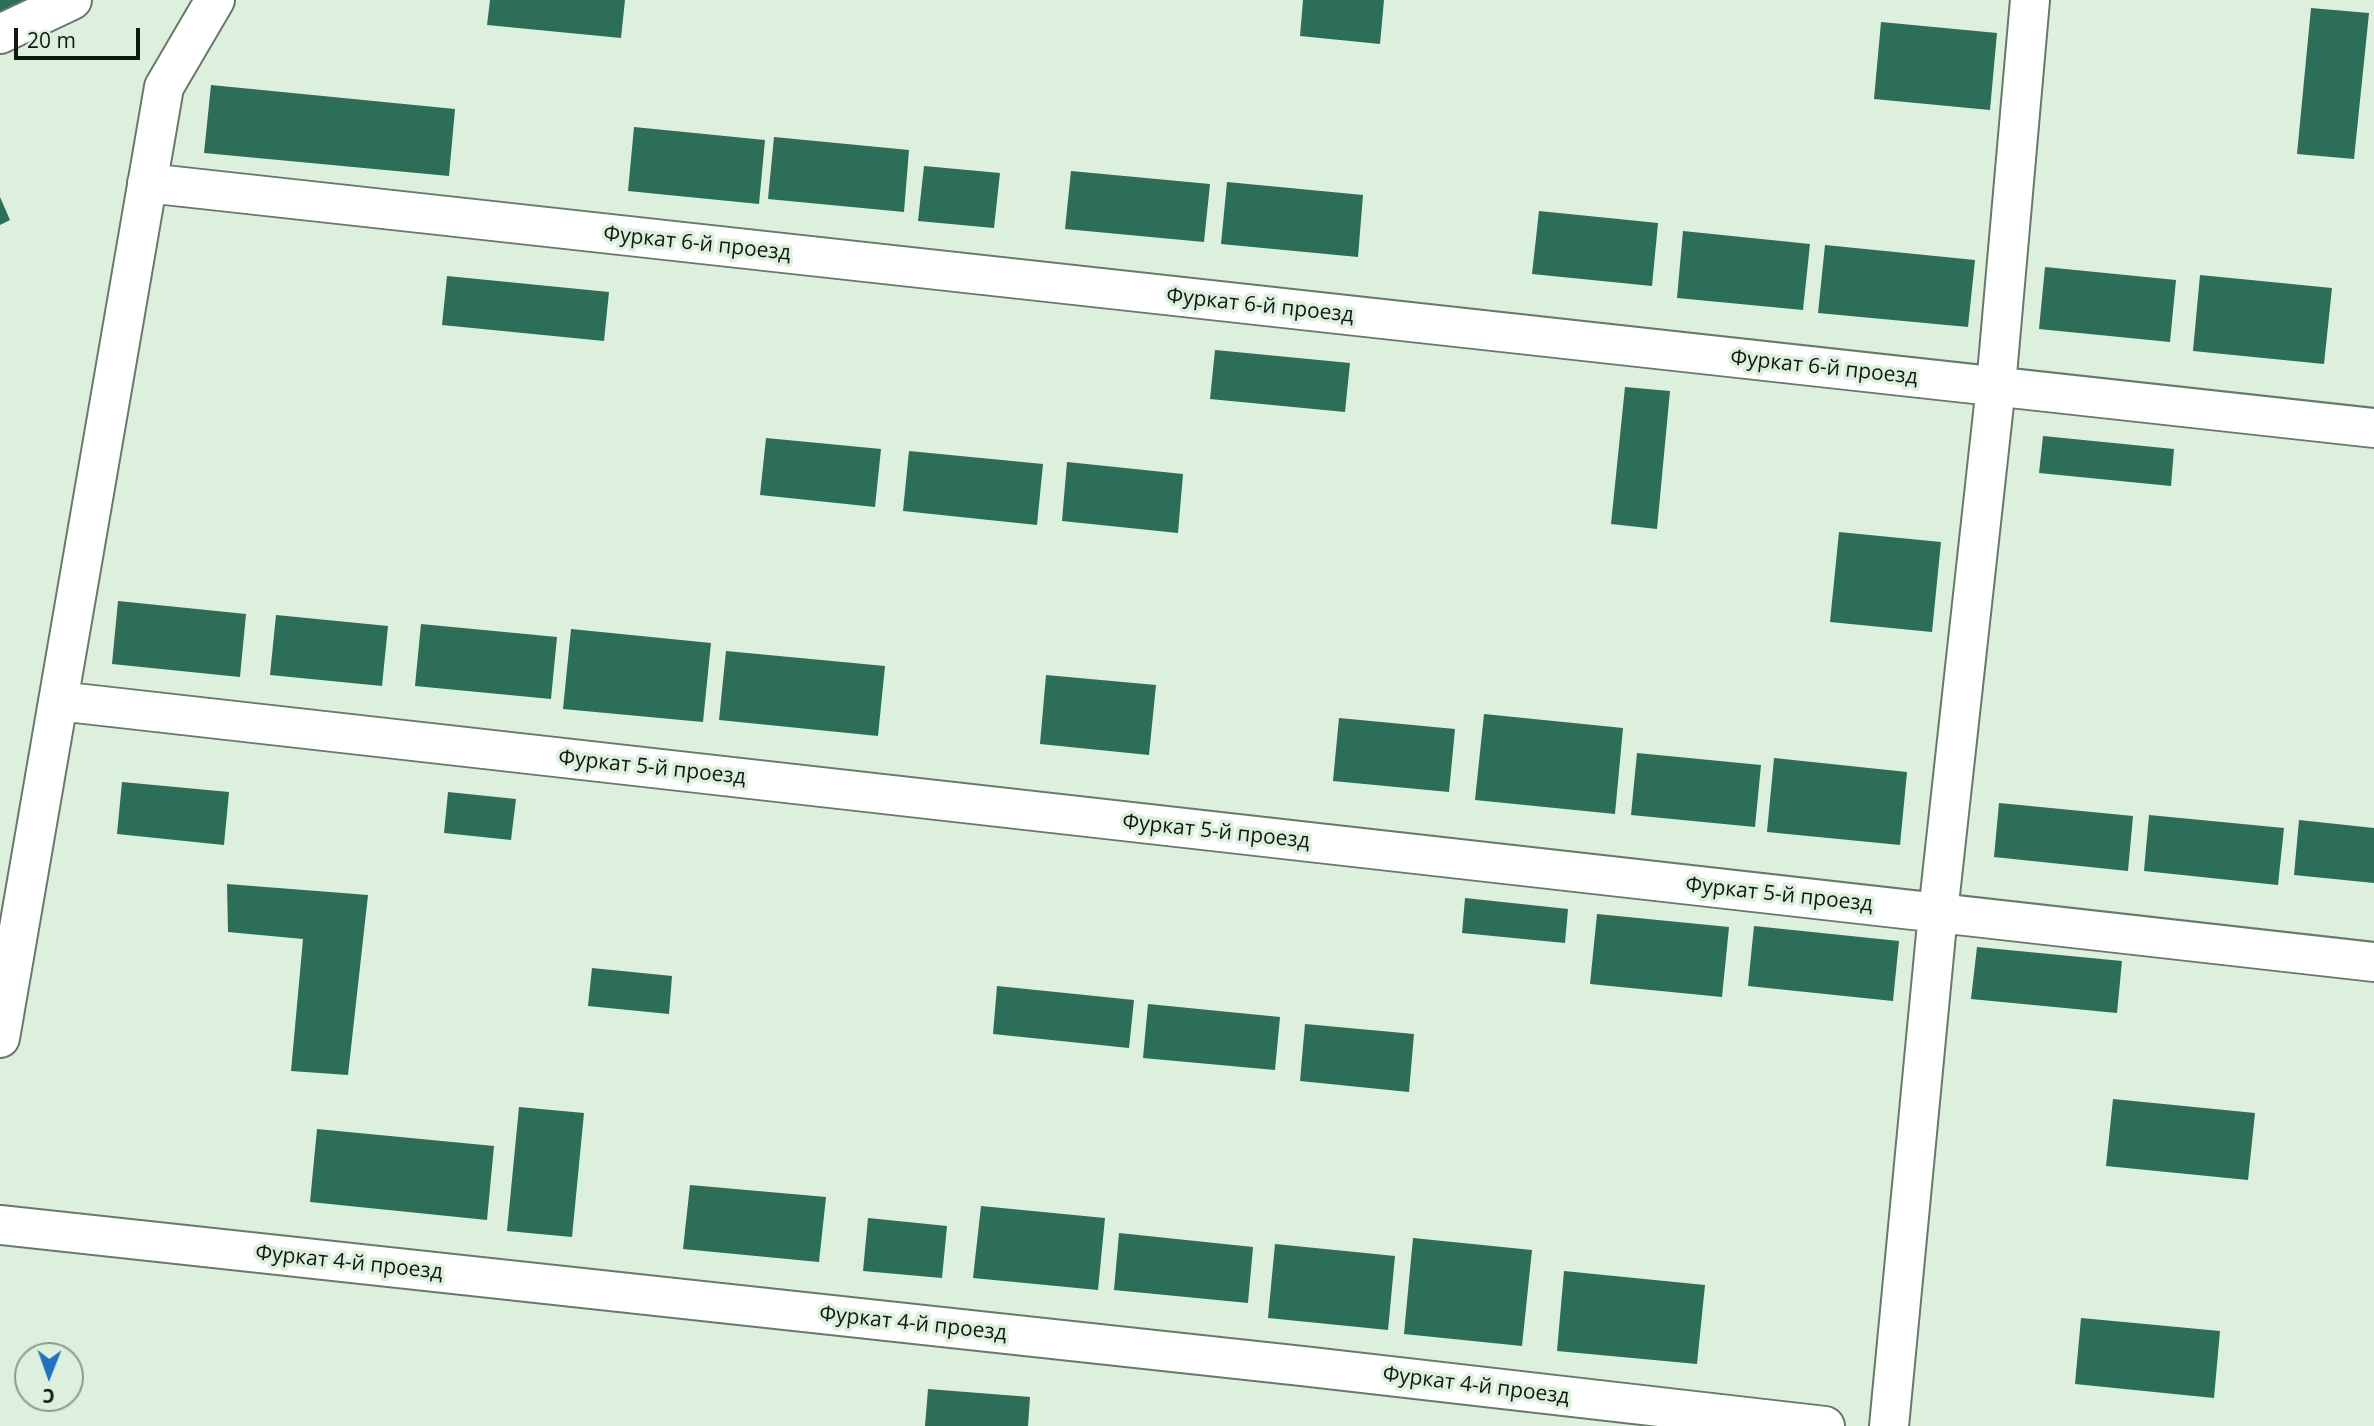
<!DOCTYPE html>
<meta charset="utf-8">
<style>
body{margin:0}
#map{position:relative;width:2374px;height:1426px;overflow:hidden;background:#dcf0dd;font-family:"Open Sans",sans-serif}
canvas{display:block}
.north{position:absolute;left:14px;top:1342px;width:70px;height:70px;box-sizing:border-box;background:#dcf0dd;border:2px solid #8b9a8c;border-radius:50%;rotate:181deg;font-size:19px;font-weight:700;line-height:28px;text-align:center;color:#111812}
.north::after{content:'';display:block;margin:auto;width:24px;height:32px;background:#2570c0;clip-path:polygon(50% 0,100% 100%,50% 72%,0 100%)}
.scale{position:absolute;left:14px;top:28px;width:126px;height:32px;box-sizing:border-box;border:4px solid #111812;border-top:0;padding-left:9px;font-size:21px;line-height:24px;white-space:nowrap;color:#111812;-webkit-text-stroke:5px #dcf0dd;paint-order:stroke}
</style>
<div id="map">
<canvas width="2374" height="1426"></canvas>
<div class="north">С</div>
<div class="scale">20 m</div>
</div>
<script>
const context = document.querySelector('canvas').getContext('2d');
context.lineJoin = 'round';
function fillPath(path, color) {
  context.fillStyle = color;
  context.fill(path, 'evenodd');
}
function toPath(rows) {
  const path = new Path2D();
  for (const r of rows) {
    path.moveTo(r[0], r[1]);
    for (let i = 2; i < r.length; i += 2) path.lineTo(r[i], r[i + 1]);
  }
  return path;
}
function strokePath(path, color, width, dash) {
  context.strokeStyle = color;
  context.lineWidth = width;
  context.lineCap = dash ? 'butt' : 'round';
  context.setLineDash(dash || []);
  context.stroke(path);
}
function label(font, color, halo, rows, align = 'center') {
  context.font = font + ' "Open Sans",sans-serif';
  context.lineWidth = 7;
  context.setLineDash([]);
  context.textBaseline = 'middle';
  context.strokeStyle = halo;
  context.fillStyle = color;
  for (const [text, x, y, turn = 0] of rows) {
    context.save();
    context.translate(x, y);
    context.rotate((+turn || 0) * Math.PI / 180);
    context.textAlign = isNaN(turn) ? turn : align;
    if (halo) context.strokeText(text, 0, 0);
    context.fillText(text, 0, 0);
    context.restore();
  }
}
fillPath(toPath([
 [0,0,44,0,0,17],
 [490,0,625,0,621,38,487,25],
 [1303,0,1384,0,1380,44,1300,36],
 [2311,8,2369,13,2354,159,2297,154],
 [1881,22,1997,33,1990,110,1874,99],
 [211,85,455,109,449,176,204,153],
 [634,127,765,140,759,204,628,191],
 [774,137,909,150,904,212,768,199],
 [924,166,1000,173,994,228,918,221],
 [1071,171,1210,184,1204,242,1065,229],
 [1227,182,1363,195,1358,257,1221,244],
 [0,197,10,220,0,225],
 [1539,211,1658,223,1652,286,1532,274],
 [1683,231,1810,244,1803,310,1677,298],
 [1825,245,1975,260,1968,327,1818,313],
 [2045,267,2176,280,2170,342,2039,329],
 [2200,275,2332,288,2324,364,2193,351],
 [447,276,609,292,604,341,442,325],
 [1215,350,1350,363,1345,412,1210,399],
 [1625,387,1670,391,1657,529,1611,524],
 [2043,436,2174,449,2171,486,2039,473],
 [766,438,881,449,875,507,760,495],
 [909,451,1043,464,1037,525,903,511],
 [1067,462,1183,474,1178,533,1062,521],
 [1839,532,1941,542,1932,632,1830,622],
 [118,601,246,614,240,677,112,664],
 [276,615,388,626,382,686,270,675],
 [421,624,557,637,551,699,415,686],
 [571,629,711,643,703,722,563,709],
 [726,651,885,666,878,736,719,720],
 [1046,675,1156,685,1149,755,1040,744],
 [1484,714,1623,728,1615,814,1475,800],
 [1339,718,1455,729,1449,792,1333,781],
 [1637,753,1761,765,1755,827,1631,815],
 [1774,758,1907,772,1900,845,1767,832],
 [122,782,229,792,224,845,117,834],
 [448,792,516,799,511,840,444,833],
 [1999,803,2133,816,2128,871,1994,857],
 [2149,815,2284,828,2278,885,2144,871],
 [2299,820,2374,828,2374,883,2294,875],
 [227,884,368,895,348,1075,291,1071,303,939,228,932],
 [1465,898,1568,909,1565,943,1462,933],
 [1597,914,1729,927,1722,997,1590,984],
 [1754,926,1899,941,1893,1001,1748,986],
 [1977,947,2122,961,2117,1013,1971,999],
 [592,968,672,976,669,1014,588,1006],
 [997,986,1134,1000,1129,1048,993,1034],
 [1148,1004,1280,1017,1275,1070,1143,1058],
 [1305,1024,1414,1034,1409,1092,1300,1081],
 [2113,1099,2255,1113,2248,1180,2106,1166],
 [519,1107,584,1113,572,1237,507,1231],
 [317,1129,494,1146,487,1220,310,1202],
 [690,1185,826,1197,819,1262,683,1249],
 [981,1206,1105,1218,1098,1290,973,1278],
 [868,1218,947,1226,942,1278,863,1271],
 [1119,1233,1253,1247,1248,1303,1114,1290],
 [1413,1238,1532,1250,1522,1346,1404,1334],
 [1275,1244,1395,1256,1388,1330,1268,1318],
 [1564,1271,1705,1285,1697,1364,1557,1351],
 [2081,1318,2220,1331,2214,1398,2075,1384],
 [928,1389,1030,1397,1028,1426,925,1426]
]), '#2c6e57');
const minor = toPath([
 [0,34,72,0],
 [147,183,2374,428],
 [58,701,2374,962],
 [0,1038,164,87,215,0],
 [0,1225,1302,1366,1825,1426],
 [1889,1426,1938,913,1996,386,2030,0]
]);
strokePath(minor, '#677968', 42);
strokePath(minor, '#fff', 38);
label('21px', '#111812', '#dcf0dd', [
 ["Фуркат 6-й проезд",697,244,6],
 ["Фуркат 6-й проезд",1260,306,6],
 ["Фуркат 6-й проезд",1824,368,6],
 ["Фуркат 5-й проезд",652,768,6],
 ["Фуркат 5-й проезд",1216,832,6],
 ["Фуркат 5-й проезд",1779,895,6],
 ["Фуркат 4-й проезд",349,1263,6],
 ["Фуркат 4-й проезд",913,1324,6],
 ["Фуркат 4-й проезд",1476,1386,7]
]);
</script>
